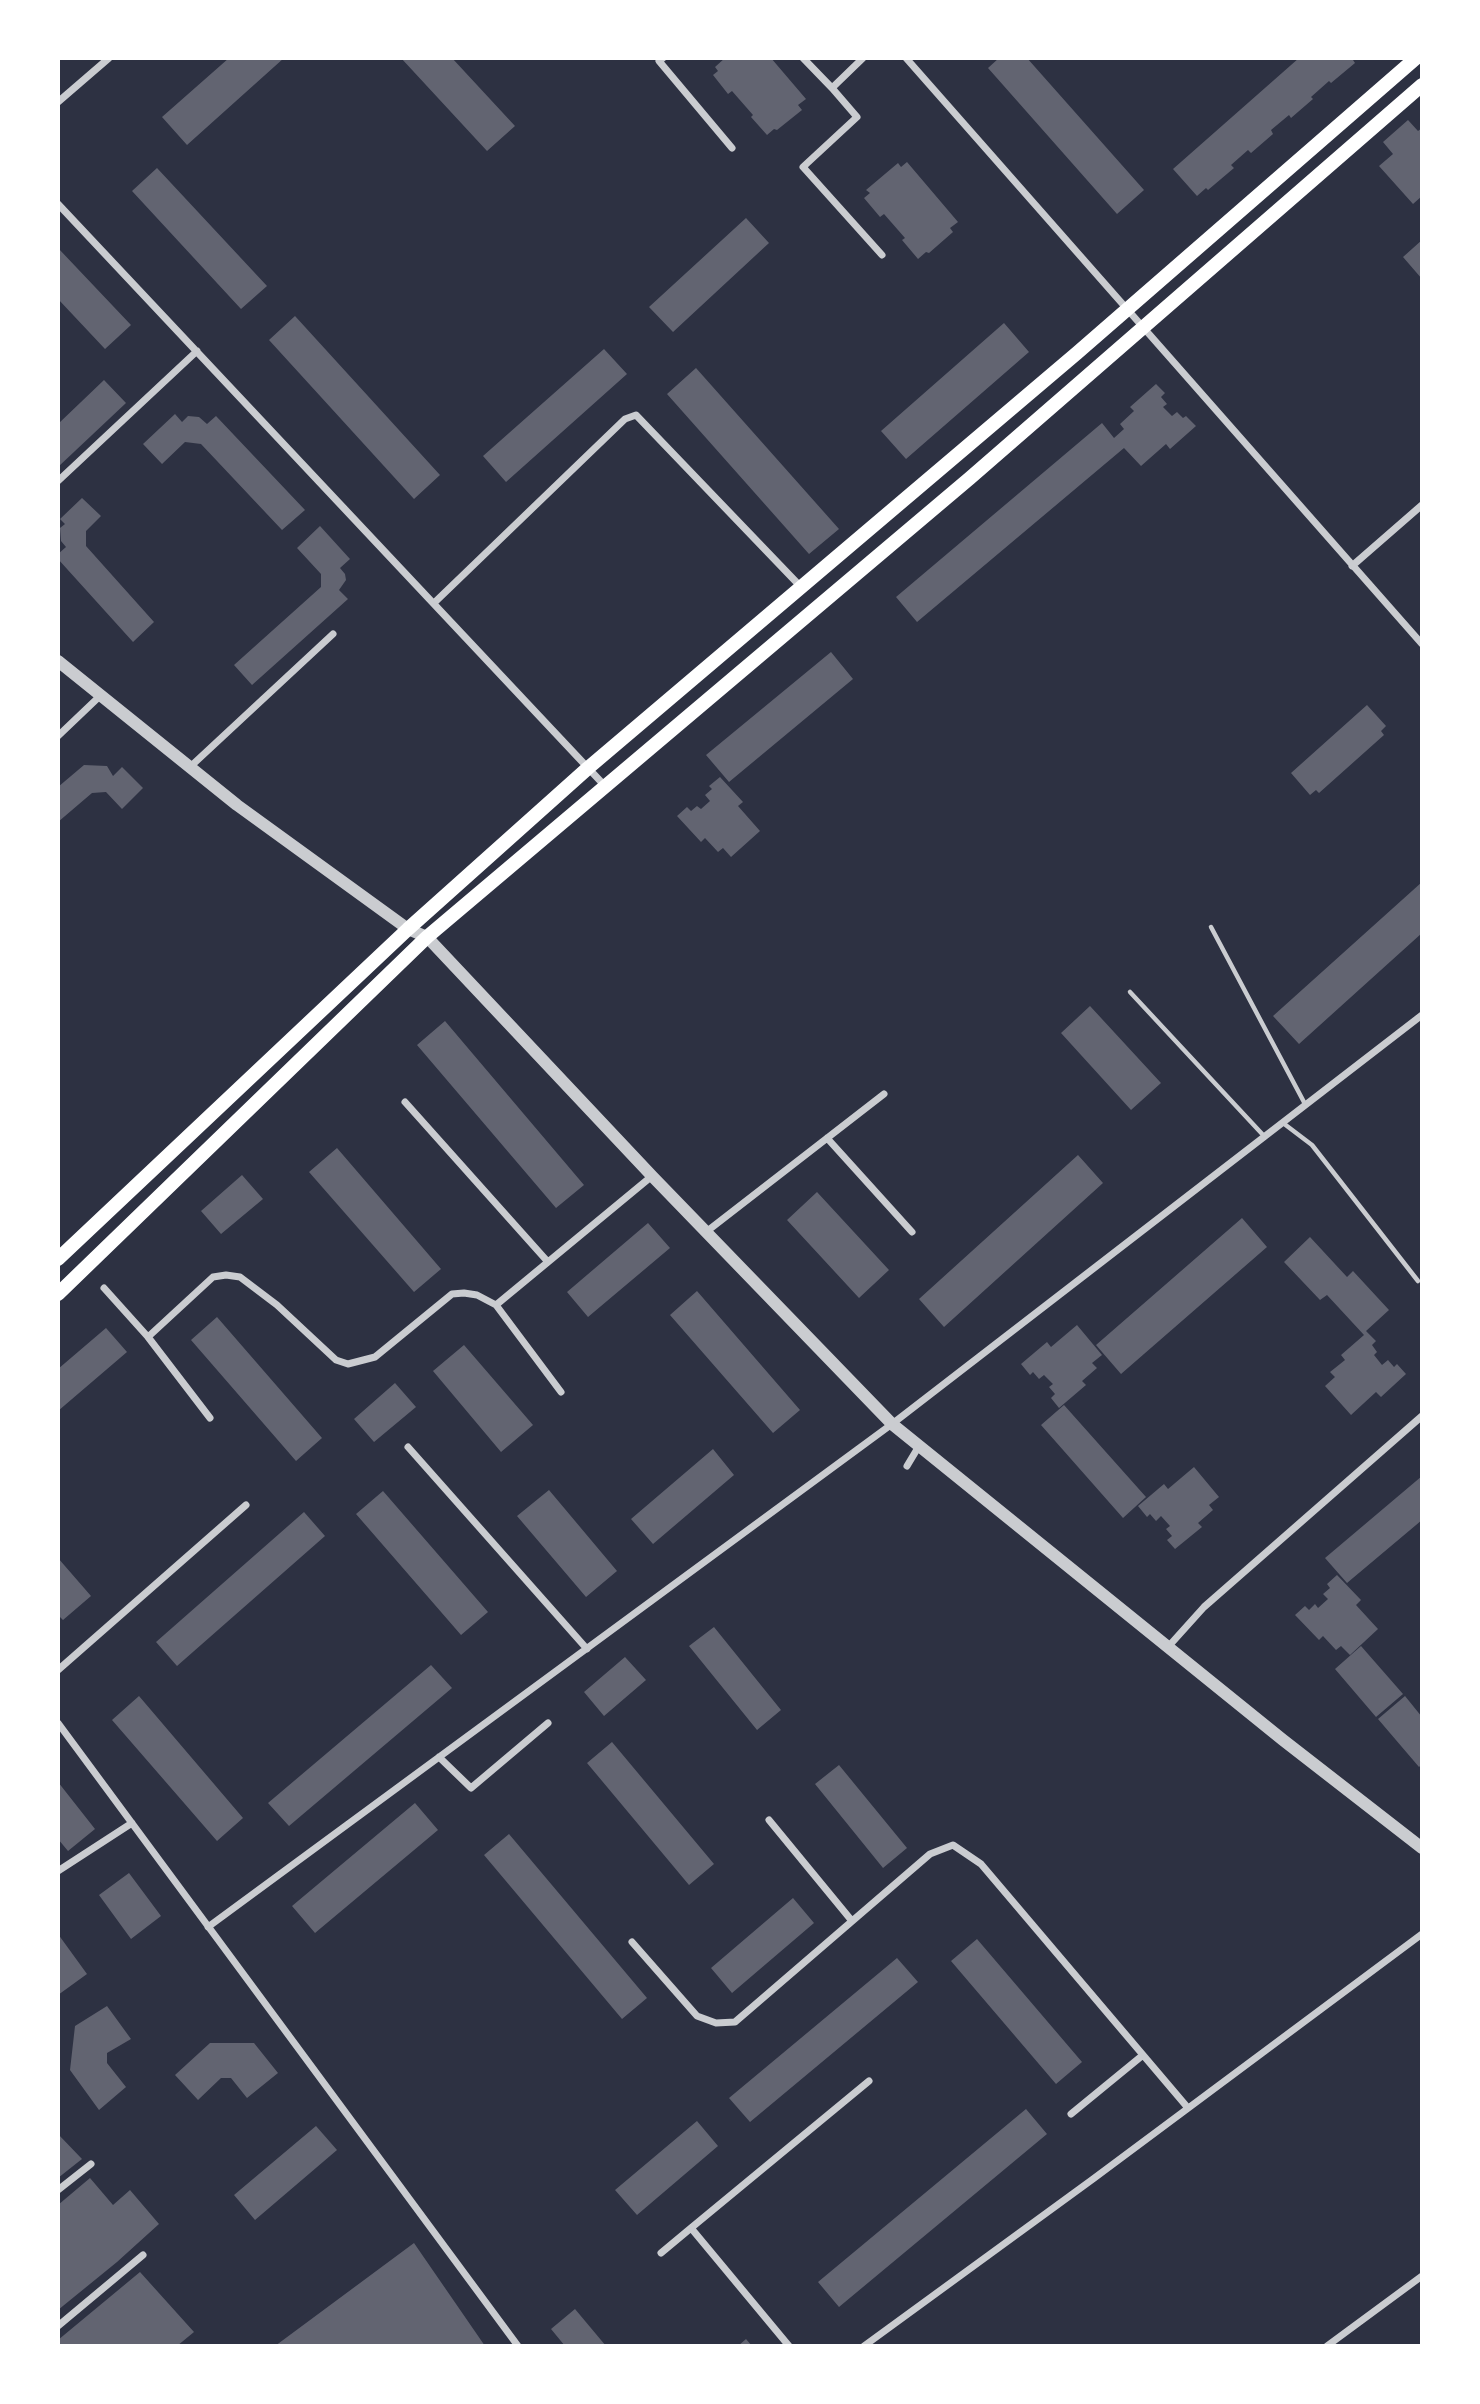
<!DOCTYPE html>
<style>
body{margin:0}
#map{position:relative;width:1480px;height:2404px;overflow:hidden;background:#2d3142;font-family:Cabin,sans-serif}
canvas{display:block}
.frame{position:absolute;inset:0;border:60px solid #fff;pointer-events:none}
</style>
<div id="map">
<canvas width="1480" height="2404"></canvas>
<div class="frame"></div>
</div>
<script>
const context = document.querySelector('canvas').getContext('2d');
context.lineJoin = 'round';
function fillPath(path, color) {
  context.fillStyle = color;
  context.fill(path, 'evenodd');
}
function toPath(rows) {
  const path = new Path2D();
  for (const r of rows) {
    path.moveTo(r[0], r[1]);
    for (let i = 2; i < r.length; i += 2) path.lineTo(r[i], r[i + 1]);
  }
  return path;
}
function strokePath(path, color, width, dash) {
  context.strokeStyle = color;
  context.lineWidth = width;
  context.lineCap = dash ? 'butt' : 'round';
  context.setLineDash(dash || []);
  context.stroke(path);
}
fillPath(toPath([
 [229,58,284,58,187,145,162,117],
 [401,58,452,58,515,126,487,151],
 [725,58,771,58,806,99,798,105,802,110,777,130,774,129,767,135,751,117,753,115,732,91,728,94,713,75,718,71,715,67],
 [999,58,1027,58,1144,190,1117,214,988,68],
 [1299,58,1356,58,1353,60,1355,63,1331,83,1329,81,1311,97,1313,99,1291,118,1289,115,1271,130,1273,134,1251,153,1248,150,1231,165,1234,168,1208,190,1206,188,1197,196,1173,169],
 [1408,120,1418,131,1422,128,1422,196,1413,204,1379,166,1393,154,1383,142],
 [907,162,958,222,950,228,953,232,929,253,926,252,918,259,902,240,905,238,884,214,880,217,864,198,870,193,866,190,898,163,901,167],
 [157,168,267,286,241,309,132,191],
 [746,218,769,243,673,332,649,307],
 [1422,240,1422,279,1403,257],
 [58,248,131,325,105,349,58,299],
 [295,316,440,475,414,499,269,340],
 [1004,323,1029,352,906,459,881,431],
 [604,349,627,374,506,482,483,456],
 [696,368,839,529,809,554,667,394],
 [104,380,126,403,58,467,58,424],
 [1156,384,1165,393,1161,397,1167,404,1163,407,1172,416,1177,412,1183,418,1186,416,1196,426,1170,449,1166,444,1141,466,1124,448,917,622,896,597,1102,423,1114,438,1124,429,1120,424,1134,411,1130,407],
 [175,414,182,422,188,416,199,417,207,424,216,416,305,510,282,530,201,444,185,442,162,464,143,444],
 [82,498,101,516,86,531,86,546,154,622,133,642,58,559,58,554,66,547,61,541,60,528,65,524,60,519],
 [320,526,350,559,340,568,345,574,346,580,339,590,348,599,252,685,234,665,321,587,321,574,297,548],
 [831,652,853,679,729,782,706,755],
 [1367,705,1386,726,1381,731,1384,735,1319,793,1316,790,1310,795,1291,773],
 [84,765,107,766,113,776,122,767,143,788,122,809,106,792,92,793,58,822,58,787],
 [720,777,743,802,738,806,760,831,731,857,723,848,718,852,705,838,701,842,677,816,687,807,691,811,697,806,701,809,710,801,705,795,712,789,709,786],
 [1422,882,1422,933,1299,1044,1273,1016],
 [1090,1006,1161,1083,1131,1110,1061,1033],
 [445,1021,584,1185,556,1208,417,1045],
 [337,1148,441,1269,414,1292,309,1172],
 [1078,1155,1103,1183,944,1327,919,1299],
 [242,1175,263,1199,221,1234,201,1211],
 [817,1192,889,1270,859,1298,787,1220],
 [1242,1218,1267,1247,1121,1374,1096,1345],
 [648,1223,670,1248,588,1317,567,1292],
 [1310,1237,1347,1277,1353,1271,1389,1310,1366,1331,1376,1341,1372,1345,1377,1352,1374,1355,1382,1365,1388,1360,1394,1367,1397,1364,1406,1374,1381,1397,1376,1392,1351,1415,1325,1386,1335,1377,1330,1372,1345,1360,1341,1355,1364,1335,1327,1295,1320,1300,1284,1262],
 [697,1291,800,1410,773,1433,670,1315],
 [217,1317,322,1438,296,1461,191,1340],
 [1077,1325,1102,1355,1092,1363,1097,1368,1082,1381,1086,1385,1059,1408,1051,1398,1055,1394,1049,1387,1053,1384,1044,1375,1039,1379,1033,1372,1030,1375,1021,1364,1047,1342,1051,1347],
 [106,1328,127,1352,58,1411,58,1369],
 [464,1345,533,1425,501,1452,433,1371],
 [395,1383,416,1407,374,1442,354,1419],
 [1064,1405,1146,1497,1123,1518,1041,1425],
 [713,1449,734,1475,653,1544,631,1519],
 [1194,1467,1219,1497,1209,1505,1213,1510,1198,1523,1202,1527,1175,1549,1167,1540,1172,1536,1166,1529,1170,1526,1161,1516,1156,1521,1150,1514,1147,1517,1138,1506,1164,1484,1168,1489],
 [1422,1476,1422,1520,1347,1583,1325,1558],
 [549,1490,617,1571,586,1597,517,1516],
 [383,1491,488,1612,461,1635,356,1514],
 [304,1512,325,1536,177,1666,156,1642],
 [58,1558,91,1596,63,1620,58,1615],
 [1337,1575,1361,1600,1356,1605,1378,1629,1350,1655,1341,1646,1336,1650,1323,1636,1319,1640,1295,1615,1305,1606,1309,1610,1315,1604,1318,1608,1328,1599,1323,1594,1330,1588,1327,1584],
 [714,1627,781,1710,757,1730,689,1646],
 [1361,1646,1403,1694,1376,1717,1335,1669],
 [625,1657,646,1680,604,1716,584,1692],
 [431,1665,452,1688,289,1826,268,1803],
 [139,1696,243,1818,217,1841,112,1720],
 [1405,1696,1422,1717,1422,1764,1419,1767,1378,1719],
 [612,1742,714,1864,689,1885,587,1763],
 [839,1765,907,1848,883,1868,815,1784],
 [58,1782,95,1829,68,1851,58,1839],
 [415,1803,438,1830,315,1933,292,1906],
 [509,1834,647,1998,622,2019,484,1855],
 [129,1873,161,1916,131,1939,99,1895],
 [793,1898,814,1923,732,1993,711,1968],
 [58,1934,87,1974,58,1995],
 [977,1939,1082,2062,1056,2084,951,1961],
 [897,1958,918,1982,750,2122,729,2098],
 [107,2006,131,2039,107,2053,107,2063,126,2087,99,2110,70,2070,75,2026],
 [210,2043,254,2043,278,2073,247,2098,231,2078,221,2078,198,2100,175,2075],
 [1026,2109,1047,2134,839,2307,818,2282],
 [697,2121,718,2146,637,2215,615,2190],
 [316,2126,337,2150,255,2220,234,2195],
 [58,2134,82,2159,58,2178],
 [90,2178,113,2205,130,2190,159,2224,117,2262,58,2310,58,2205],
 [414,2243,485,2346,275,2346],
 [140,2272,194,2332,177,2346,58,2346,58,2340],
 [575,2309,606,2346,565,2346,551,2329],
 [746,2339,752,2346,738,2346]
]), '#626471');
strokePath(toPath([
 [1211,927,1305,1104],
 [1130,992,1264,1136],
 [1283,1123,1312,1145,1418,1281]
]), '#caccd0', 4.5);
strokePath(toPath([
 [663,58,659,61,732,148],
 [803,58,832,88,863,58],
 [906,58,1422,644],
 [832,88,857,117,803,167,882,255],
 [58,102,109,58],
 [58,204,605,786],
 [58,481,197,351],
 [1352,566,1422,505],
 [434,603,625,419,636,415,801,587],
 [58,736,101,695],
 [190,767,333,634],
 [405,1102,548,1262],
 [827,1138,912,1232],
 [706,1232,884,1094],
 [104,1288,148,1337,213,1277,226,1275,240,1277,277,1305,336,1360,348,1364,375,1357,452,1294,464,1293,477,1295,496,1305,652,1176],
 [496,1305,561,1392],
 [148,1337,210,1418],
 [408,1447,587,1649],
 [907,1466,919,1446],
 [1168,1647,1204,1607,1422,1416],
 [58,1670,246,1505],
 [58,1723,518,2346],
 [439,1757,471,1788,548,1723],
 [769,1820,852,1921],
 [58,1871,132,1823],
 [208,1927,892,1424,1422,1015],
 [632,1942,697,2016,716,2023,735,2022,930,1854,953,1845,981,1864,1188,2108],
 [1071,2114,1143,2055],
 [58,2190,91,2164],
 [661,2253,691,2228],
 [58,2326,143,2255],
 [789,2346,691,2228,869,2081],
 [864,2346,1093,2179,1422,1934],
 [1327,2346,1422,2276]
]), '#caccd0', 7);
strokePath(toPath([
 [58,661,237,805,408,929,427,937,652,1176,892,1424,1283,1740,1422,1848]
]), '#caccd0', 12);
strokePath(toPath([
 [58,1259,408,929,588,768,1077,353,1416,58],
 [58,1294,427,937,970,478,1422,85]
]), '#fff', 14);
</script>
